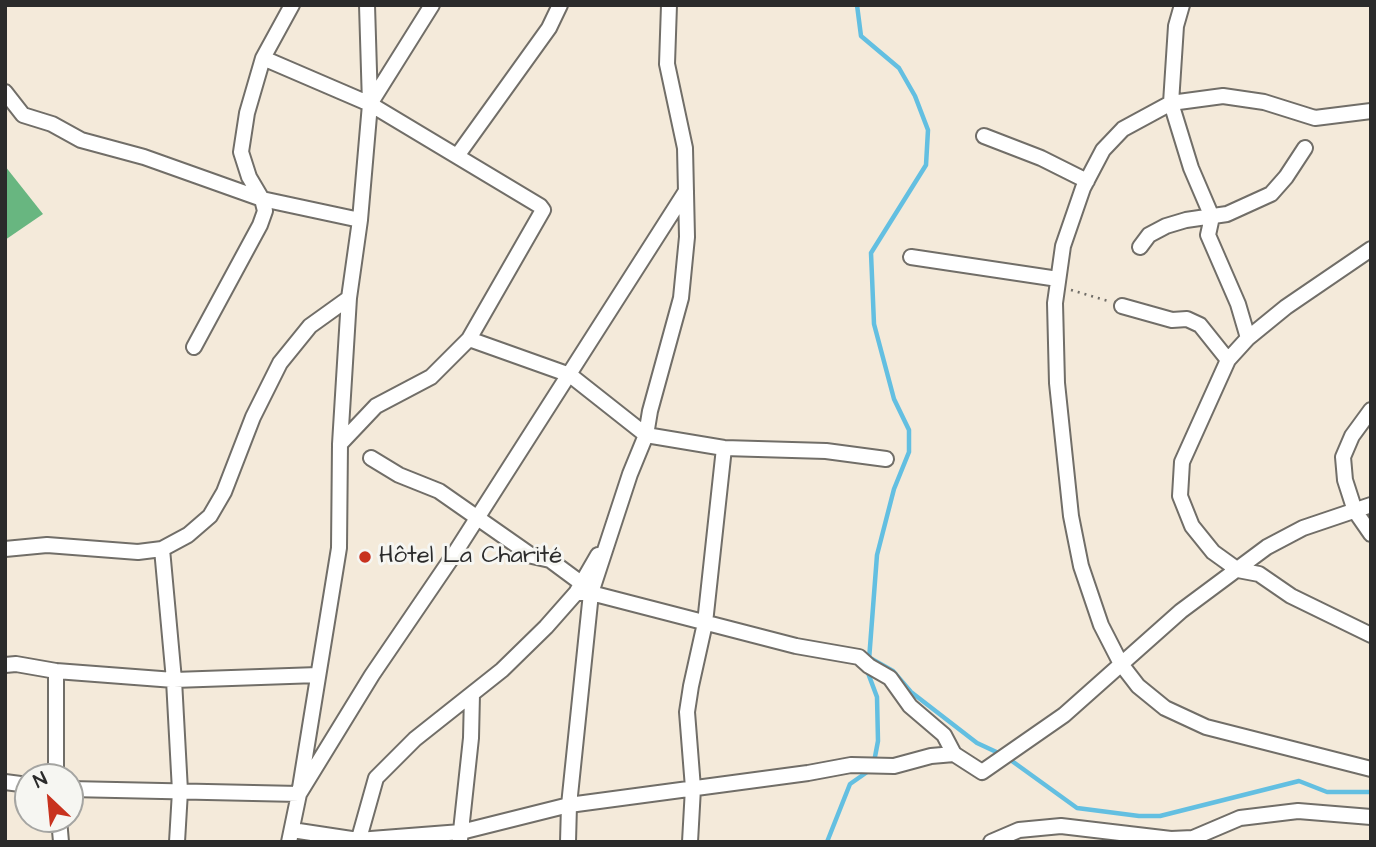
<!DOCTYPE html>
<meta charset="utf-8">
<style>
body{margin:0}
#map{position:relative;width:1376px;height:847px;overflow:hidden;background:#f4eada;font-family:"Architects Daughter",sans-serif}
canvas{display:block}
.frame{position:absolute;inset:0;border:7px solid #2b2b2b;pointer-events:none}
.north{position:absolute;left:14px;top:763px;width:70px;height:70px;box-sizing:border-box;background:#f6f6f2;border:2px solid #a5a5a2;border-radius:50%;rotate:334deg;font-size:19px;font-weight:700;line-height:28px;text-align:center;color:#2b2b2b}
.north::after{content:'';display:block;margin:auto;width:24px;height:32px;background:#c8321e;clip-path:polygon(50% 0,100% 100%,50% 72%,0 100%)}
</style>
<div id="map">
<canvas width="1376" height="847"></canvas>
<div class="frame"></div>
<div class="north">N</div>
</div>
<script>
const context = document.querySelector('canvas').getContext('2d');
context.lineJoin = 'round';
function fillPath(path, color) {
  context.fillStyle = color;
  context.fill(path, 'evenodd');
}
function toPath(rows) {
  const path = new Path2D();
  for (const r of rows) {
    path.moveTo(r[0], r[1]);
    for (let i = 2; i < r.length; i += 2) path.lineTo(r[i], r[i + 1]);
  }
  return path;
}
function strokePath(path, color, width, dash) {
  context.strokeStyle = color;
  context.lineWidth = width;
  context.lineCap = dash ? 'butt' : 'round';
  context.setLineDash(dash || []);
  context.stroke(path);
}
function label(font, color, halo, rows, align = 'center') {
  context.font = font + ' "Architects Daughter",sans-serif';
  context.lineWidth = 6;
  context.setLineDash([]);
  context.textBaseline = 'middle';
  context.strokeStyle = halo;
  context.fillStyle = color;
  for (const [text, x, y, turn = 0] of rows) {
    context.save();
    context.translate(x, y);
    context.rotate((+turn || 0) * Math.PI / 180);
    context.textAlign = isNaN(turn) ? turn : align;
    if (halo) context.strokeText(text, 0, 0);
    context.fillText(text, 0, 0);
    context.restore();
  }
}
fillPath(toPath([
 [5,166,43,214,5,240]
]), '#68b680');
strokePath(toPath([
 [857,5,861,36,899,68,915,96,928,130,926,165,871,253,874,324,894,399,909,430,909,452,894,489,877,555,868,673,877,697,878,741,874,762],
 [870,658,893,671,911,692,977,743,1005,756,1077,808,1139,816,1160,816,1299,781,1327,792,1371,792],
 [827,842,850,784,870,770]
]), '#63bfe1', 4.5);
const minor = toPath([
 [1182,5,1176,26,1171,103,1191,168,1212,217,1208,235,1238,304,1248,338],
 [263,58,370,104,540,206,543,210,469,339,431,377,376,406,340,444],
 [5,92,23,115,52,124,81,140,144,157,262,199,360,220],
 [370,104,432,5],
 [1371,111,1315,118,1264,102,1223,96,1171,103,1123,129,1103,150,1083,188,1063,246,1055,303,1057,383,1071,516,1081,566,1101,625,1121,664,1138,686,1165,708,1206,727,1371,769],
 [984,136,1041,158,1087,181],
 [457,156,549,28,560,5],
 [1140,247,1149,235,1166,226,1186,220,1227,214,1271,194,1286,177,1305,148],
 [1371,249,1286,307,1248,338,1228,360,1182,462,1180,496,1192,526,1213,552,1238,570,1259,574,1291,596,1371,635],
 [911,257,1058,279],
 [1122,306,1172,320,1187,319,1200,325,1228,360],
 [469,339,570,375,646,435,724,448,826,451,886,459],
 [194,347,260,225,265,211,262,199,249,177,241,152,247,113,263,58,292,5],
 [1371,410,1352,436,1343,457,1345,480,1355,511,1371,534],
 [371,458,399,475,439,491,532,556,550,560,581,583],
 [5,549,47,545,138,552,162,549,188,535,210,516,224,492,253,417,280,363,310,326,349,298],
 [162,549,174,680,180,791,177,842],
 [576,593,591,593,796,646,859,657,869,666,890,678,910,706,944,735,954,754],
 [5,665,16,664,56,671,174,680,318,675],
 [56,777,56,671],
 [5,782,28,785],
 [70,789,299,794,372,675,451,559,686,191],
 [59,819,61,842],
 [292,830,358,840,461,832,569,805,808,773,851,765,894,766,931,756,954,754,982,772,1064,715,1181,611,1267,547,1303,528,1371,505],
 [460,840,471,738,472,694],
 [289,842,299,794,339,548,340,444,349,298,360,220,370,104,367,5],
 [358,842,376,778,415,739,502,670,546,627,576,593,598,555],
 [568,842,569,805,591,593,630,474,646,435,650,411,681,298,687,237,685,148,667,64,669,5],
 [690,842,693,788,687,712,691,686,705,623,724,448],
 [991,842,1019,830,1061,826,1171,839,1193,838,1240,818,1298,811,1371,817]
]);
strokePath(minor, '#716e68', 18);
strokePath(toPath([
 [1071,290,1108,301]
]), '#716e68', 2.5, [2, 5]);
strokePath(minor, '#fff', 14);
for (const [x, y, r, color] of [
 [365,557,7,"#c8321e"]
]) {
  const dot = new Path2D();
  dot.arc(x, y, r, 0, 2 * Math.PI);
  context.fillStyle = color;
  context.fill(dot);
  strokePath(dot, '#f6f6f2', 2.5);
}
label('24px', '#2b2b2b', '#f6f6f2', [
 ["Hôtel La Charité",379,557]
], 'left');
</script>
